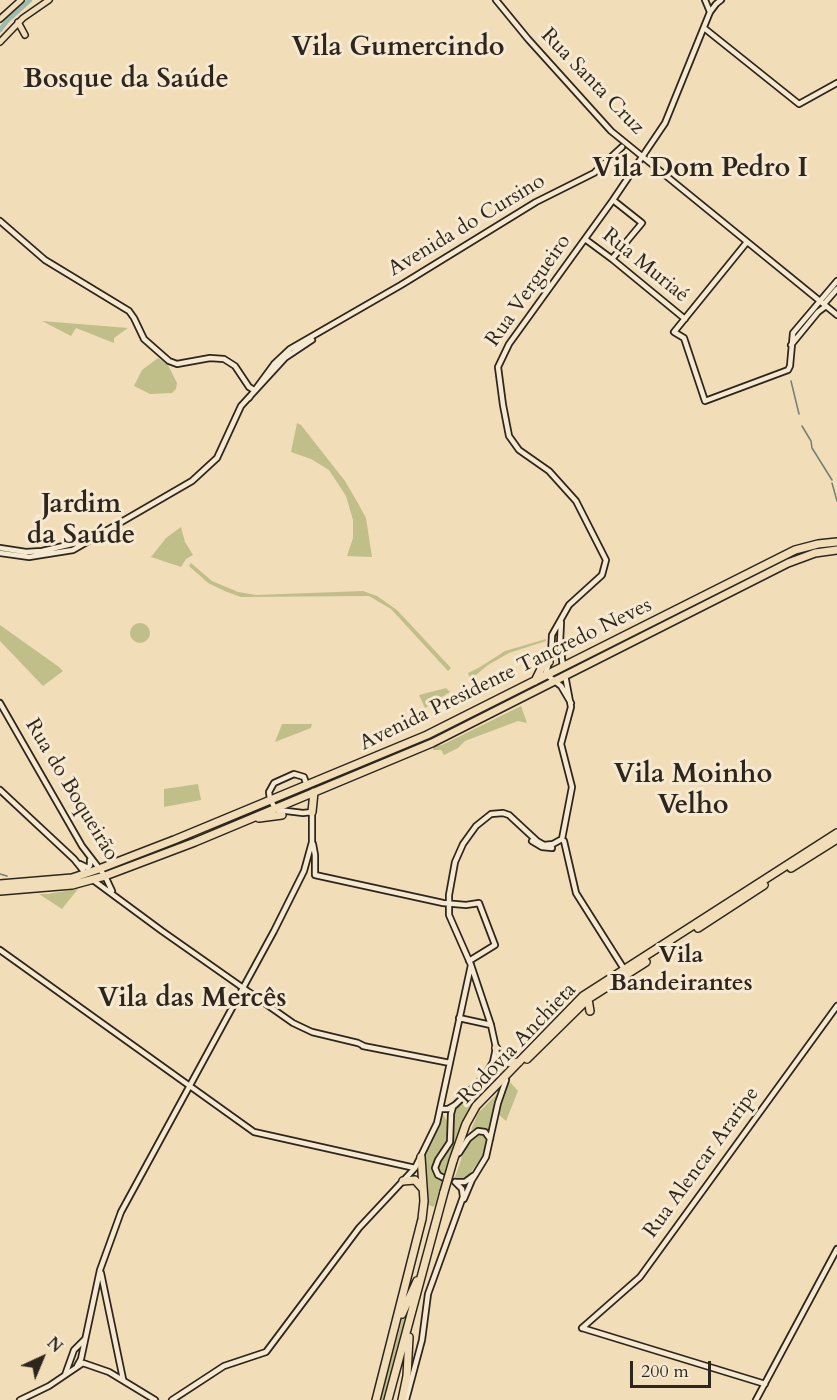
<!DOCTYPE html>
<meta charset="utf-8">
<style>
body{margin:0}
#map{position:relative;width:837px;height:1400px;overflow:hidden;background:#f1ddb8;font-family:Cardo,serif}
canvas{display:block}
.north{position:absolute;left:12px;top:1328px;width:60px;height:60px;-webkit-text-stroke:4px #f6e9d1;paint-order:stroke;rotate:44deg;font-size:16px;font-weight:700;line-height:24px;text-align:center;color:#2e261d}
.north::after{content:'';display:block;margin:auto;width:21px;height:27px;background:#2e261d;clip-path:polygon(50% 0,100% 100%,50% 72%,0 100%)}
.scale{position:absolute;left:630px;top:1361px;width:81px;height:27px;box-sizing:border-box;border:3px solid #2e261d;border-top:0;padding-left:8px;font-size:18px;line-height:21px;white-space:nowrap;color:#2e261d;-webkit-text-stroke:4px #f6e9d1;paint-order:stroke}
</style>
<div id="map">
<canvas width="837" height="1400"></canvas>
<div class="north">N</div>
<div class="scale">200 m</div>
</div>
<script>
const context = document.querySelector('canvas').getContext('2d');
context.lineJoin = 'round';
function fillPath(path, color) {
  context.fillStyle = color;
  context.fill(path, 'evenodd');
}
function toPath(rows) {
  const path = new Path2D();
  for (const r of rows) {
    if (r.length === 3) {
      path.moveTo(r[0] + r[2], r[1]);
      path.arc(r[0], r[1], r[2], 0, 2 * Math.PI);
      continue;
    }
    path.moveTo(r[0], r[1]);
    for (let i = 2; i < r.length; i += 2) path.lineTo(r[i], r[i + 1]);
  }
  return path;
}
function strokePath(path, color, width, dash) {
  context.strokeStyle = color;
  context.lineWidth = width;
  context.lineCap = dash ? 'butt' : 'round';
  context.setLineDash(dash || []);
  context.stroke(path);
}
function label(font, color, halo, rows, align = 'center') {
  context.font = font + ' Cardo,serif';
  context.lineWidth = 6;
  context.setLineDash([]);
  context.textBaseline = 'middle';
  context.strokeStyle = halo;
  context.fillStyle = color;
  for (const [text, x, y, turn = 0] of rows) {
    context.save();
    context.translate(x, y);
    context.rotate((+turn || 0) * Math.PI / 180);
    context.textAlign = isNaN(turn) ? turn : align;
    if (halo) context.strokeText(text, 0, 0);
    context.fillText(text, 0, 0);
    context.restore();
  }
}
fillPath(toPath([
 [42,321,128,328,114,338,114,343,76,328,71,336],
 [158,358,168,365,177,383,176,389,172,393,150,394,134,386,142,370],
 [297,423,301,425,345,481,359,505,366,518,372,557,347,556,353,538,353,520,346,496,329,470,311,459,291,452],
 [181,527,185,542,193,555,186,559,181,567,151,557,166,538],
 [191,563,212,581,238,592,256,595,363,591,377,596,397,610,451,668,448,671,391,609,369,596,241,597,227,592,208,583,189,566],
 [140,633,10],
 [0,625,59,667,63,671,43,686,0,641],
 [546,639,546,641,509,653,488,665,471,679,470,678,468,673,480,667,505,651],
 [446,688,450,692,425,708,419,695],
 [521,706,527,723,518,721,465,741,458,748,444,755,441,750,433,750,433,747,442,745],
 [282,724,312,724,311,728,275,742],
 [198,784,201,800,164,807,164,789],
 [78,889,62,909,39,894,47,894],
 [509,1081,518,1091,506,1121,499,1115,504,1092],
 [480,1085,485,1091,470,1109,461,1125,455,1140,445,1176,441,1174,438,1169,440,1160,451,1144,454,1108],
 [499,1092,491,1134,484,1129,471,1130,478,1113],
 [442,1113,447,1121,448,1134,447,1141,434,1159,433,1168,434,1173,443,1181,434,1207,426,1204,423,1158],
 [483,1133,487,1136,488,1141,483,1155,469,1175,459,1181,454,1180,466,1145,475,1136],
 [411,1302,384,1400,380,1400,404,1313]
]), '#c0bf8a');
strokePath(toPath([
 [791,381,799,414],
 [802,426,811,441,812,448,832,480],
 [832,483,837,501],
 [0,874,7,876]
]), '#6f8075', 1.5);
strokePath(toPath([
 [0,30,7,21,30,0]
]), '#9bbcaf', 4.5);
const secondary = toPath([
 [496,0,528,39,611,131,837,315],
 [705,0,710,12],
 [704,28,799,104,837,83],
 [0,221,45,260,129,311,134,318,144,339,169,361,177,364,210,358,224,359,235,366,249,387,254,390],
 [585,239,612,259,685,319],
 [747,242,674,332,684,338,705,401,788,370,790,366,793,333,837,281],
 [612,259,642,223,613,200],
 [824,304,837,289],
 [791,345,818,312,826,306],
 [249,398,274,364,290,349,401,285,536,202,594,173,622,147],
 [0,548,26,552,42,551,89,540],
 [0,553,29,557,73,550,192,481,217,458,241,406,285,358,312,340],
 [561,622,560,643,563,667],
 [0,703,82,846,105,876,112,891],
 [571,703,561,686,547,675,546,672,551,656,552,635,569,605,602,575,606,560,576,501,549,471,519,450,509,436,503,405,498,367,509,344,613,200,665,123,710,12,716,4,721,0],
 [307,786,304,777,294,774,274,783,269,792,270,799,275,808,278,810,303,813,312,812],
 [0,790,74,859,86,874],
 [532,841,542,847,552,848],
 [564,841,576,893,624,969],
 [313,844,315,855,315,875,443,903,466,905,479,903,495,945,469,961],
 [80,864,88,868,90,865,90,860],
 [93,880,162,931,293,1023,312,1032,358,1043,364,1046],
 [0,950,254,1132,415,1168],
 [459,1018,491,1025],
 [363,1046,450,1063],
 [440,1109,448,1109,455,1105,484,1077,493,1062,496,1048,491,1025,471,965,449,915,449,895,455,862,463,844,476,826,491,814,503,813,509,815,537,841,544,845,553,844,562,839,572,787,561,744,571,707,565,675],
 [459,1153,468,1139,478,1131,485,1132,490,1139],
 [448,1180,438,1175,435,1168,438,1160,450,1142,451,1114,453,1107],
 [456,1182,465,1182,473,1176],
 [464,1199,472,1180,486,1157,498,1103,506,1080],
 [101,1273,123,1379],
 [582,1328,640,1277,837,1006],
 [582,1328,765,1384],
 [77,1366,81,1359,100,1270,121,1212,274,931,304,871,312,842,312,811],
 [65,1375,74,1350,85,1339],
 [20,1400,49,1386,83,1363,109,1372,155,1400],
 [172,1400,224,1366,266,1352,359,1228,415,1168,437,1123,471,965],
 [406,1400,422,1340,428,1294,463,1197,462,1189,455,1182],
 [756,1400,837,1249]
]);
const primary = toPath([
 [0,19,21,0],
 [18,22,25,35],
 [0,42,23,18,49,0]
]);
const highway = toPath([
 [535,681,542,667,549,662],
 [312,812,314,792],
 [259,818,282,815],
 [791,868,837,839],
 [0,884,72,878,99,869,174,840,427,735,795,550,818,544,837,542],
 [0,891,72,885,105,876,195,842,432,743,788,563,815,553,837,550],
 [698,928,764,885],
 [588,999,590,1011],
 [496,1048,504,1062,512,1063,519,1062],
 [527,1059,588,999,646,962],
 [453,1161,466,1124,476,1106,583,996,837,833],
 [403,1181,415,1180,423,1189],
 [402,1314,417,1281],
 [376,1400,422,1219,424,1201,421,1157],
 [388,1400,444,1192],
 [402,1400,407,1376,409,1337]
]);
strokePath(secondary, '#2e261d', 8);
strokePath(primary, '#2e261d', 8);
strokePath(highway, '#2e261d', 10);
strokePath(secondary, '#f6e9d1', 4.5);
strokePath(primary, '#f1ddb8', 5);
strokePath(highway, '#f1ddb8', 7);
const highwayBridge = toPath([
 [444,1192,453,1161]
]);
strokePath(highwayBridge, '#2e261d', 10, []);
strokePath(highwayBridge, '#f1ddb8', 7);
label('21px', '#2e261d', '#f6e9d1', [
 ["Rua Santa Cruz",592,82,46],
 ["Avenida do Cursino",467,226,-31],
 ["Rua Muriaé",645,266,39],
 ["Rua Vergueiro",529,291,-55],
 ["Avenida Presidente Tancredo Neves",506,675,-26],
 ["Rua do Boqueirão",71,790,59],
 ["Rodovia Anchieta",518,1044,-46],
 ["Rua Alencar Araripe",702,1163,-54]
]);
label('bold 24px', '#2e261d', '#f6e9d1', [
 ["Vila",681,956],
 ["Bandeirantes",681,984]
]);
label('bold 27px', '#2e261d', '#f6e9d1', [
 ["Vila Gumercindo",398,49],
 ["Bosque da Saúde",126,81],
 ["Vila Dom Pedro I",700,170],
 ["Jardim",81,506],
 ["da Saúde",81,537],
 ["Vila Moinho",693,776],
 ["Velho",693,807],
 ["Vila das Mercês",192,1000]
]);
</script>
